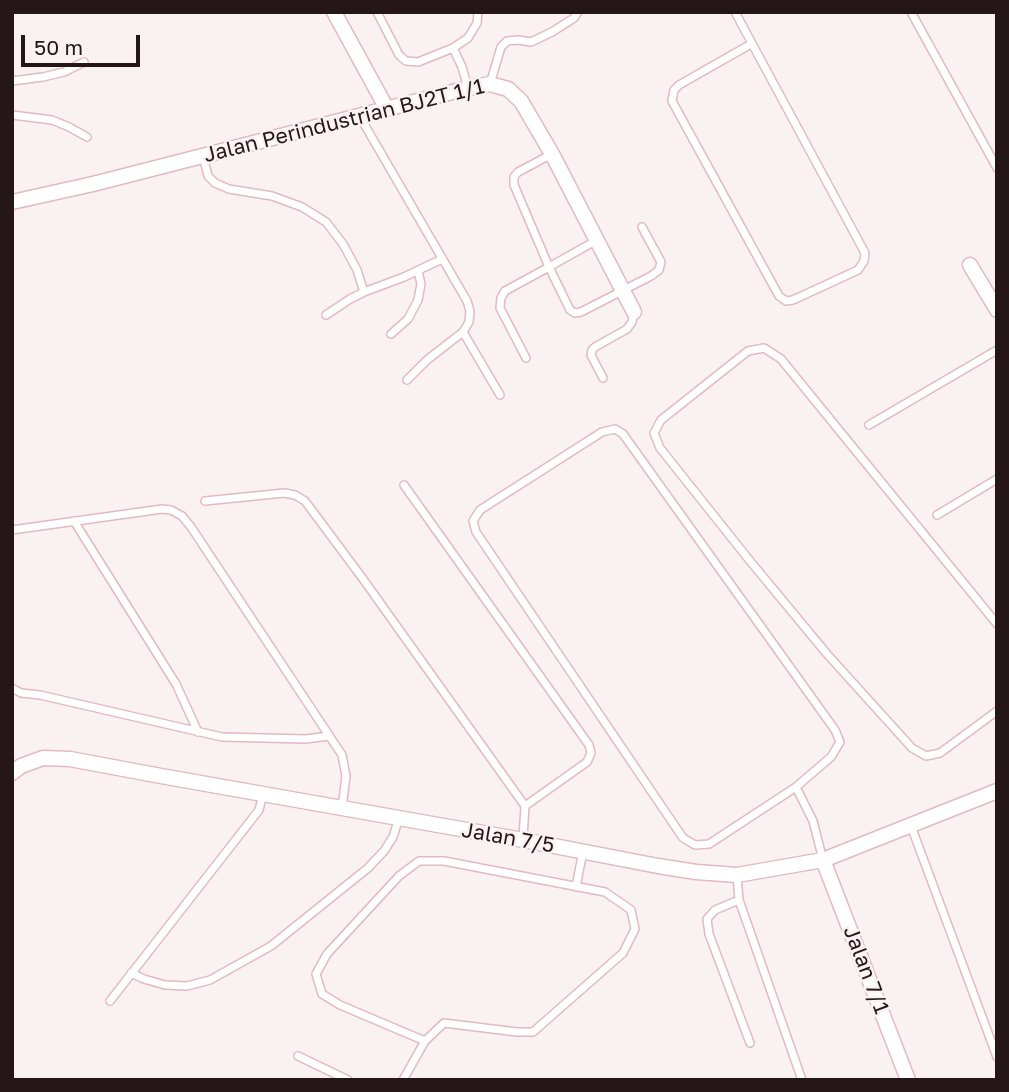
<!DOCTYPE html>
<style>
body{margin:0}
#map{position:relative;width:1009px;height:1092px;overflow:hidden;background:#faf1f3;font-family:"Golos Text",sans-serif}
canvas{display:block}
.frame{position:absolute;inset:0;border:14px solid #241619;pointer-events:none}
.scale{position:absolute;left:21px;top:35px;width:119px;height:32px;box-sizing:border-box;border:4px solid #241619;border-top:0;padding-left:9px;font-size:21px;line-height:24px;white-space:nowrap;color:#241619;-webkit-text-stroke:5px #faf1f3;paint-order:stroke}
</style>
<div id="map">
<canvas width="1009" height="1092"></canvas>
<div class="frame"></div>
<div class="scale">50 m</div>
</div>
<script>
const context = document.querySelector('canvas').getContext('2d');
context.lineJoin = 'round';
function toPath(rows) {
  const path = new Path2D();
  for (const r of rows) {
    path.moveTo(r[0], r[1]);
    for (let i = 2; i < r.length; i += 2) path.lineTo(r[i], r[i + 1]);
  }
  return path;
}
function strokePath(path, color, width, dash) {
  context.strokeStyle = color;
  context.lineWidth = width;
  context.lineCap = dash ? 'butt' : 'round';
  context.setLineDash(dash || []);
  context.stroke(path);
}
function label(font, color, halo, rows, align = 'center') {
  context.font = font + ' "Golos Text",sans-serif';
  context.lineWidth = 5;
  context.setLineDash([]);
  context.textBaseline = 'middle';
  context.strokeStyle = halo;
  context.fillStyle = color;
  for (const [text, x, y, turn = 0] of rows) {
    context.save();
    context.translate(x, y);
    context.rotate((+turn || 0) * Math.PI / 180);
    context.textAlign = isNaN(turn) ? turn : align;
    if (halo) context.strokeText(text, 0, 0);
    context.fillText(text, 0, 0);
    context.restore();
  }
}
const lane = toPath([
 [377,12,399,55,406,61,418,62,453,48,468,38,477,23,478,12],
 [735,12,865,253,864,261,858,270,793,300,786,301,779,296,672,101,674,90,679,85,751,44],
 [911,12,997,168],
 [453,48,462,67,468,88],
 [12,81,43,77,64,72,84,62],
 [490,84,501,47,507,41,518,40,531,42,552,32,574,18,578,12],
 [12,115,52,120,69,127,87,137],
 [360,117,467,301,470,311,469,322,463,332,427,360,407,380],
 [552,154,518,172,514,177,514,185,549,267,597,240],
 [203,156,208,176,215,183,229,189,272,196,302,207,326,222,343,244,357,270,364,292],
 [326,315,350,299,364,292,404,277,442,259],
 [463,332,500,395],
 [391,334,408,319,418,300,421,284,418,271],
 [526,358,500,308,501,298,505,291,549,267,570,310,575,313,581,312,651,276,659,270,661,262,642,227],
 [603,378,591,355,592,350,595,347,627,329,632,322,634,312],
 [869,425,997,350],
 [404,485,589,745,591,753,587,762,525,806],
 [205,501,284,493,295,495,305,501,363,579,525,806,523,839],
 [937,515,997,479],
 [74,521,176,684,198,732],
 [12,530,162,509,171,510,182,516,191,527,342,755,346,776,342,808],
 [997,624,781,359,764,348,748,351,661,420,654,433,660,448,750,561,827,654,912,748,926,756,940,753,997,711],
 [12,688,21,693,40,695,222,737,306,739,329,736],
 [796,787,709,844,695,845,683,838,476,532,473,521,480,510,602,432,615,429,623,434,835,730,840,742,831,757,796,787,813,821,823,860],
 [911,826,997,1057],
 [737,875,739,900,802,1080],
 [576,887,583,851],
 [739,900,715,910,707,919,709,934,750,1043],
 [131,973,144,979,165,985,187,986,210,980,271,946,368,868,384,851,393,837,399,818],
 [110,1001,259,810,263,794],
 [298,1056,348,1080],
 [403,1080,425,1041,340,1005,322,994,316,974,327,954,399,876,419,861,444,861,605,892,631,910,635,929,623,953,533,1032,517,1032,444,1023,425,1041]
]);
const street = toPath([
 [334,12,387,109],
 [12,202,93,184,468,88,490,84,508,89,521,101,552,154,634,312],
 [970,265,997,310],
 [12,773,21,766,43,758,70,759,161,776,523,840,658,866,696,872,737,875,823,860,997,791],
 [823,860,908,1080]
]);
strokePath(lane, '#e3b9c2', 10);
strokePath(street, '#e3b9c2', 17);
strokePath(lane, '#fff', 7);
strokePath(street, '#fff', 14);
label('21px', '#241619', '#faf1f3', [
 ["Jalan Perindustrian BJ2T 1/1",344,121,-14],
 ["Jalan 7/5",508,838,10],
 ["Jalan 7/1",866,970,69]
]);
</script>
